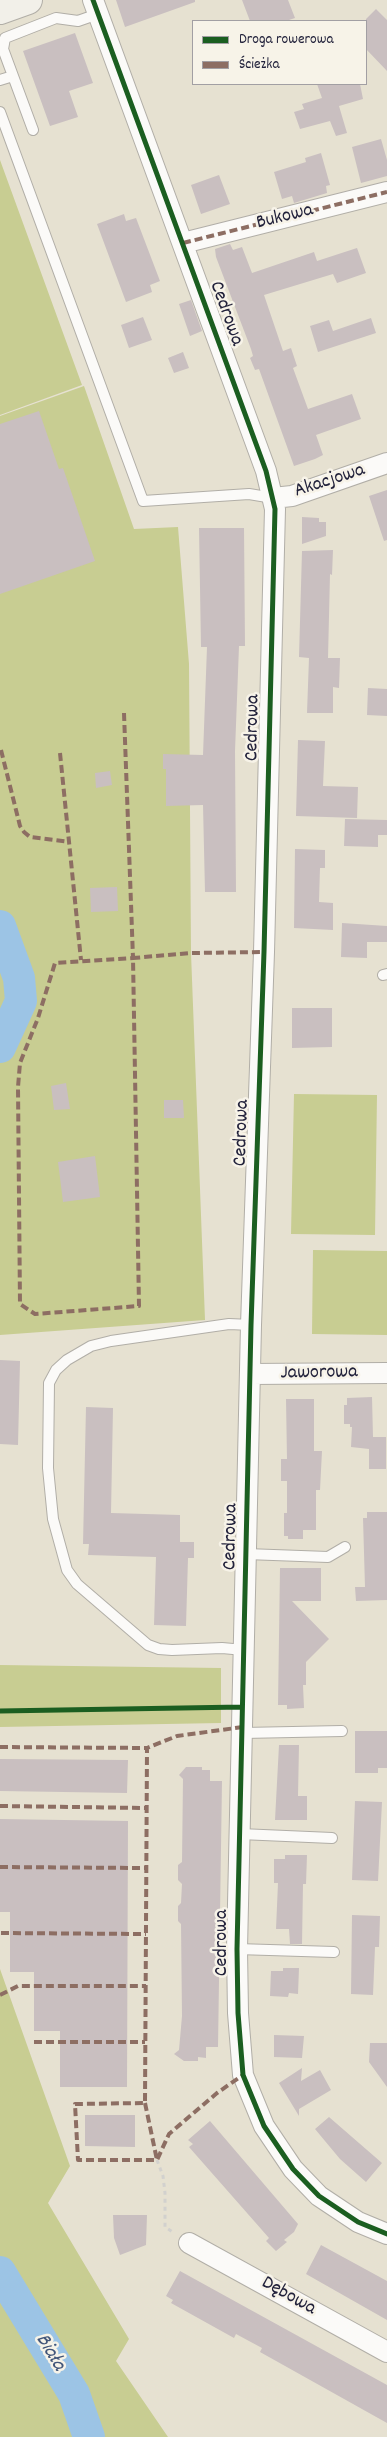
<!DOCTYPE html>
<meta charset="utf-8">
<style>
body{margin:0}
#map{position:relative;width:387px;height:2437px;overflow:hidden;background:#e6e1d1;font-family:Dekko,sans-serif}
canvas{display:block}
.legend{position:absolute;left:192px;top:20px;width:175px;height:65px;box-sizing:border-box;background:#f7f3e8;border:1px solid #a29fa3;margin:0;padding:6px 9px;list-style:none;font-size:15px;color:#22223b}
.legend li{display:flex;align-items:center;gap:10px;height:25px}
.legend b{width:25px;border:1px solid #a29fa3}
</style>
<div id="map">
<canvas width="387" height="2437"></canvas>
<ul class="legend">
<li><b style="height:6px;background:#1b5e20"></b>Droga rowerowa</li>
<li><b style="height:6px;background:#8d6e63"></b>Ścieżka</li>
</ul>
</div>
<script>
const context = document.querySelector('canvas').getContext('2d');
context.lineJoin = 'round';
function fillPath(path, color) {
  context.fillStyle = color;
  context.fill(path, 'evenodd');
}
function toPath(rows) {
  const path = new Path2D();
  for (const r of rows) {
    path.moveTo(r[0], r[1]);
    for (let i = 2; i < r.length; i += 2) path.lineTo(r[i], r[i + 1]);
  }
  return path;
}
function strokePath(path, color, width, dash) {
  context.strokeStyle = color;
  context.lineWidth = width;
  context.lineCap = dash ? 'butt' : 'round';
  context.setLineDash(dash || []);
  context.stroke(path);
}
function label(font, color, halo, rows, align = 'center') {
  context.font = font + ' Dekko,sans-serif';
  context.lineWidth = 5;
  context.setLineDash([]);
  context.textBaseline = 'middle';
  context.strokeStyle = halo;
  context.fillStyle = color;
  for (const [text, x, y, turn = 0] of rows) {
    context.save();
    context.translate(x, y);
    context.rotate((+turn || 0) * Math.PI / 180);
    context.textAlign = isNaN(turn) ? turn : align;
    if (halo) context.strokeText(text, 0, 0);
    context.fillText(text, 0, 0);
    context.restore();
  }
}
fillPath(toPath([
 [0,160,82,385,0,415],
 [84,386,134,529,178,527,189,664,191,953,205,1320,0,1335,0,416],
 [294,1094,377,1095,375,1235,291,1234],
 [313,1250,387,1251,387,1335,312,1334],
 [0,1665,221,1668,221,1723,0,1727],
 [0,1969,70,2166,48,2203,129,2339,116,2361,168,2437,0,2437]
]), '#c8cd92');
strokePath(toPath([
 [0,926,19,978,21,1001,0,1047],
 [0,2272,74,2394,89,2437]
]), '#9cc4e5', 32);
fillPath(toPath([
 [116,0,195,0,195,2,125,27],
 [242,0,288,0,295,18,286,21,250,21],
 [376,9,387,20,387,71,366,49,366,19],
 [75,33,93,83,69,91,78,117,50,126,23,51],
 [317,84,360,84,363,99,339,106,347,133,336,136,330,121,300,129,294,112,304,109,302,104,322,98],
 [381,139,387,160,387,176,361,183,352,147],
 [321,153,330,185,326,186,327,193,294,203,292,196,282,199,274,172,306,162,305,158],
 [219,175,230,204,201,214,191,185],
 [124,214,126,221,136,218,160,281,150,285,152,292,126,302,97,224],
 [230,244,233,250,242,247,252,273,314,252,317,261,357,248,366,273,337,283,333,274,264,295,283,351,291,348,297,366,293,368,308,409,352,394,361,419,316,435,323,455,315,459,294,466,259,369,255,370,250,358,253,356,251,349,216,257,215,249],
 [191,300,202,331,190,336,179,304],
 [143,317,152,340,129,348,121,325],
 [371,318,376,333,318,352,310,326,329,320,333,331],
 [183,352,189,368,174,373,168,358],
 [39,411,59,469,63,468,95,561,0,594,0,424],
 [387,490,387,540,384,541,369,496],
 [302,517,319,518,319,522,326,522,326,536,302,544],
 [199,528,244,528,245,646,239,646,235,751,236,892,205,892,203,805,166,806,166,769,163,769,163,754,203,755,207,647,201,647],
 [333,550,332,575,330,574,328,658,340,658,339,688,333,687,333,713,307,713,309,658,299,657,302,551],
 [368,688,387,689,387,716,367,715],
 [298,740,325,741,323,786,358,787,357,818,296,816],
 [110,771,112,785,96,788,95,773],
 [345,819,387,820,387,835,378,835,378,847,344,846],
 [295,849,325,850,325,868,320,868,319,902,333,903,333,930,294,928],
 [117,887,118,911,91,912,90,888],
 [342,923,387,926,387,942,367,942,367,958,341,957],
 [292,1008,332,1008,332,1047,292,1048],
 [66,1083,70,1109,54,1110,51,1086],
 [164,1100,183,1100,184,1118,164,1118],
 [95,1156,100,1197,63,1202,58,1162],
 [0,1360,20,1361,18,1445,0,1444],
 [372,1397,373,1437,386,1437,386,1469,369,1469,369,1449,351,1447,352,1427,350,1427,350,1424,344,1424,344,1405,347,1405,347,1398],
 [286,1399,314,1399,314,1451,322,1451,320,1490,316,1490,316,1530,303,1530,303,1539,288,1539,288,1536,284,1536,284,1513,287,1513,287,1481,281,1481,281,1459,287,1459],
 [86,1407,113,1408,111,1513,180,1515,180,1542,194,1542,194,1558,188,1558,186,1626,154,1625,156,1557,88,1555,89,1544,83,1544],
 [367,1512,387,1512,387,1600,356,1601,355,1587,365,1587,363,1518,367,1518],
 [280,1568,321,1568,321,1601,292,1601,329,1639,306,1662,306,1685,303,1685,304,1708,287,1709,287,1705,278,1705],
 [355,1731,387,1731,387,1768,378,1768,378,1773,355,1773],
 [279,1745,299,1745,298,1796,307,1796,307,1820,275,1820],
 [0,1759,128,1760,127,1793,0,1791],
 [186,1767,202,1767,202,1770,210,1770,210,1781,222,1781,218,2047,206,2047,206,2058,198,2057,198,2061,184,2061,174,2054,179,2050,182,2016,181,1924,178,1921,178,1906,181,1903,182,1884,178,1880,178,1865,182,1862,183,1779,179,1775],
 [355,1801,382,1802,378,1881,352,1880],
 [0,1819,128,1821,127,2087,60,2087,60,2031,34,2031,34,1972,10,1972,10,1912,0,1912],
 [285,1855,307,1855,306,1884,303,1884,302,1944,290,1944,289,1929,276,1929,278,1883,274,1883,274,1859,285,1859],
 [352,1915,380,1916,379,1947,375,1947,373,1995,351,1994],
 [283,1968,299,1968,298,1994,289,1993,288,1997,270,1996,271,1971,283,1971],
 [274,2035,304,2036,302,2058,274,2057],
 [370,2043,387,2043,387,2087,369,2062],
 [302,2068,301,2081,320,2070,331,2090,299,2109,299,2116,279,2083],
 [85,2115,135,2115,135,2147,85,2146],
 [329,2117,382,2163,366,2182,340,2159,315,2129],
 [210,2121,298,2224,294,2232,284,2240,287,2242,276,2251,266,2241,269,2238,189,2147,193,2144,188,2140],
 [113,2215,147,2215,146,2245,120,2255,114,2238],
 [321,2245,387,2281,387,2320,306,2274],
 [180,2271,387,2385,387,2423,260,2352,262,2348,236,2334,234,2338,171,2303,173,2300,166,2296]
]), '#c9bfc0');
const lane = toPath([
 [0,80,13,76],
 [0,112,143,501,249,494,273,498],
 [33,130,3,49,5,38,56,18,78,21,98,14],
 [383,975,387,974],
 [246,1554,328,1557,345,1547],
 [244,1650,222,1648,172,1650,159,1649,148,1645,77,1584,67,1570,53,1519,48,1468,49,1383,56,1370,67,1360,91,1346,111,1341,229,1324,251,1325],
 [243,1733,342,1731],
 [240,1834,332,1838],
 [237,1949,334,1952]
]);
const street = toPath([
 [93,0,266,471,275,509,264,952,251,1325,237,1949,238,2013,243,2075,264,2126,293,2169,319,2196,358,2222,387,2234],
 [183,243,387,192],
 [273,498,292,496,387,463],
 [251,1374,387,1373],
 [189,2243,387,2352]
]);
const secondary = toPath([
 [0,10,28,0]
]);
strokePath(lane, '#b1aea7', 12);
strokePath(street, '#b1aea7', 22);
strokePath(secondary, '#b1aea7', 30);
strokePath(toPath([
 [157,2160,163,2176,165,2193,165,2227,174,2233]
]), '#d2d1ce', 3, [4, 4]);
strokePath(lane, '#fbfaf8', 10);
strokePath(street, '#fbfaf8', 20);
strokePath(secondary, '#f2f0e9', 28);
strokePath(toPath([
 [183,243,387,192],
 [124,713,133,958,55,963,38,1018,20,1063,18,1087,20,1304,35,1314,139,1306,133,958,191,953,264,952],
 [1,750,20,826,24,832,30,837,70,842],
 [60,753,81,960],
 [243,1727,177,1736,147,1748,145,2103,75,2104,78,2160,157,2160,169,2134,217,2093,243,2075],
 [0,1747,147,1748],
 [0,1806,147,1808],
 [0,1867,146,1868],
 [1,1933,146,1934],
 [0,1995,18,1986,146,1986],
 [34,2042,145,2042],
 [145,2103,157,2160]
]), '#8d6e63', 4, [8, 4]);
strokePath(toPath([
 [93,0,266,471,275,509,264,952,251,1325,237,1949,238,2013,243,2075,264,2126,293,2169,319,2196,358,2222,387,2234],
 [0,1711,242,1707]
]), '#1b5e20', 5);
label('20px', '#22223b', '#f7f3e8', [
 ["Bukowa",285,218,-14],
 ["Cedrowa",225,314,70],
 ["Akacjowa",330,482,-18],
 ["Cedrowa",254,728,-89],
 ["Cedrowa",243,1133,-88],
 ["Jaworowa",319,1374,-1],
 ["Cedrowa",232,1537,-89],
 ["Cedrowa",223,1943,-90],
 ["Dębowa",288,2297,29]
]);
label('italic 21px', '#42567a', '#f7f3e8', [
 ["Biała",49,2353,59]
]);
</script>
